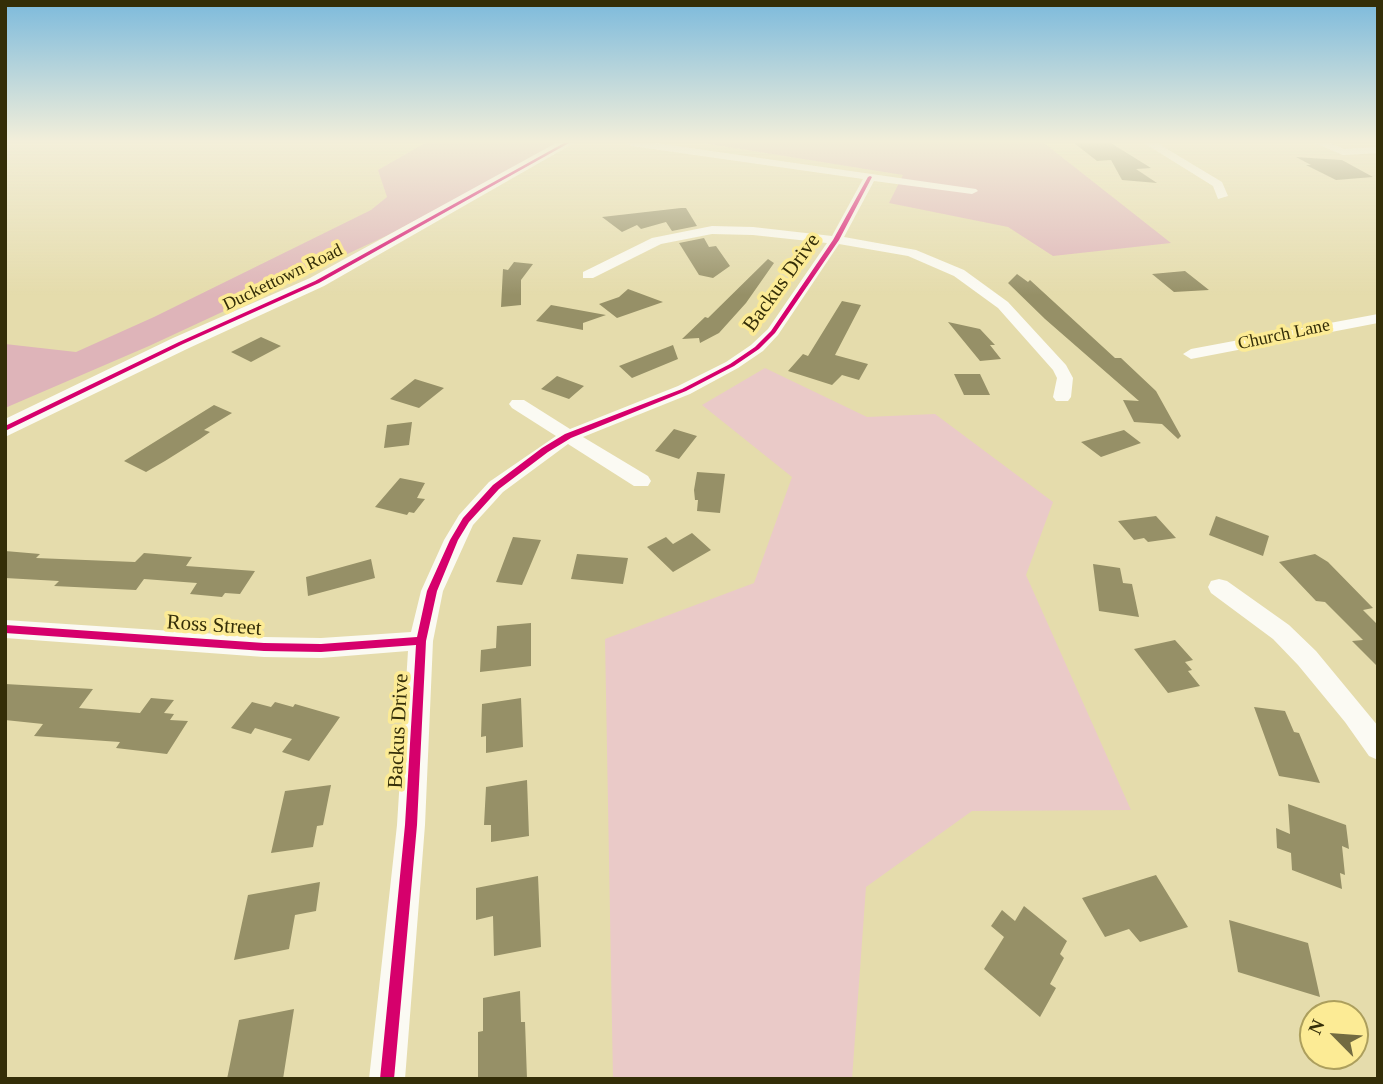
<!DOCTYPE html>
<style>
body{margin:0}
#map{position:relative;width:1383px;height:1084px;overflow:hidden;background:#e5dcac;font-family:Georgia,serif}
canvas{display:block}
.frame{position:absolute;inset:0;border:7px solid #342e08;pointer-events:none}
.north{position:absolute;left:1299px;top:1000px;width:70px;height:70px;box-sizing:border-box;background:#fceb95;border:2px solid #ac9f5d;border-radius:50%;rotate:295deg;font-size:19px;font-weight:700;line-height:28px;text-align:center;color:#342e08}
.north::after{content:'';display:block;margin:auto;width:24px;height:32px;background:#726b41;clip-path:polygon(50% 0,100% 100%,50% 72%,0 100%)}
</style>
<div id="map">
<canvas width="1383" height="1084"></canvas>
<div class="frame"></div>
<div class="north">N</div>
</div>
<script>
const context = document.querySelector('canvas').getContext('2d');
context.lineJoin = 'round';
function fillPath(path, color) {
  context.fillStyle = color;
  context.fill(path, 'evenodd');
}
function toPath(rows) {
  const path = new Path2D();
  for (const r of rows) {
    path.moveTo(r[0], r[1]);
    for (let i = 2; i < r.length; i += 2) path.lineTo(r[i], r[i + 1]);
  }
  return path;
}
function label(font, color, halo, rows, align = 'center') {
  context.font = font + ' Georgia,serif';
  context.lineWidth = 7;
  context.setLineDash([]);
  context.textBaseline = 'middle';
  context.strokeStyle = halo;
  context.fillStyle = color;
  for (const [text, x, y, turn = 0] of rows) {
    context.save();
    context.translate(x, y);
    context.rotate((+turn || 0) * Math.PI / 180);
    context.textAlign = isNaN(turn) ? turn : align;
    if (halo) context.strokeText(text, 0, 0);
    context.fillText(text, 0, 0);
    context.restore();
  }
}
fillPath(toPath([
 [765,368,867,417,935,414,1053,502,1026,575,1131,810,972,811,866,887,852,1079,613,1079,605,639,754,583,792,477,702,405]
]), '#eacac8');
fillPath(toPath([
 [425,143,561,143,386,236,149,346,5,408,5,344,76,352,154,317,371,210,387,197,378,170],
 [703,143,1044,143,1171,243,1053,256,1008,227,889,203,903,175]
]), '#deb4b9');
fillPath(toPath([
 [1074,143,1111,143,1151,168,1136,169,1157,183,1122,180,1111,160,1097,161],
 [1296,157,1342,160,1373,177,1336,180,1306,165,1311,165],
 [681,208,686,208,697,226,672,231,666,222,641,229,637,225,622,232,602,217],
 [704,238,709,247,716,246,730,266,713,278,699,275,679,243],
 [768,259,774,263,746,303,719,333,700,343,699,338,682,339,705,317,708,318],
 [514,262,533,264,521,280,521,305,501,307,503,269,508,270],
 [1185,271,1209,290,1174,292,1152,274],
 [1017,274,1028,282,1030,280,1115,358,1121,358,1156,391,1181,436,1178,439,1162,424,1134,422,1123,400,1139,401,1045,319,1008,283],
 [628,289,663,302,617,318,599,304,619,297],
 [842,301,861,305,835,355,868,364,859,380,842,375,832,385,788,371,803,354,808,356],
 [551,305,606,315,583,323,583,330,536,321],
 [948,322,980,329,995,345,990,345,1001,359,980,361],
 [261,337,281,346,251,362,231,352],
 [673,345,678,359,632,378,619,366],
 [954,374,980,374,990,395,964,395],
 [557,376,584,386,569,399,541,389],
 [415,379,444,388,419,408,390,399],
 [214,405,232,413,204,430,210,432,200,439,165,461,146,472,124,461],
 [412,422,409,445,384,448,387,425],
 [674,429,697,436,679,459,655,451],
 [1124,430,1141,443,1101,457,1081,442],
 [697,472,725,474,720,513,697,511,698,500,695,500,694,490],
 [400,478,425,483,417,498,425,499,414,513,409,512,407,515,375,507],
 [1156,516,1176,538,1148,542,1144,538,1134,540,1118,521],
 [1216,516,1269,536,1263,556,1209,535],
 [692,533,711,550,673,572,647,547,666,537,673,544],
 [513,537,541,540,522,585,496,582],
 [5,551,40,554,36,558,135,562,144,553,192,557,186,566,255,571,240,594,225,593,222,597,190,594,197,583,144,579,136,590,54,586,59,581,5,578],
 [577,554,628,558,623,584,571,579],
 [1315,554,1328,562,1373,608,1363,610,1378,625,1378,667,1352,641,1363,640,1325,602,1316,601,1279,562],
 [371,559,375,578,308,596,306,577],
 [1093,564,1120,568,1123,583,1132,584,1139,617,1099,611],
 [531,623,531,666,480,672,481,650,496,648,497,626],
 [1175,640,1193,660,1185,662,1192,670,1188,671,1200,686,1168,693,1134,649],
 [5,684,93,689,79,708,140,713,151,698,174,700,164,713,174,714,170,720,188,721,167,754,116,748,120,742,34,736,43,724,5,720],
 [521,698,523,747,486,753,486,736,481,737,482,704],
 [252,702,271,707,275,702,293,707,295,704,340,717,309,761,282,752,292,739,255,728,251,734,231,728],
 [1254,707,1285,711,1294,732,1299,733,1320,783,1279,776],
 [527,780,529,836,491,842,491,825,484,825,486,787],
 [331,785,323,825,317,826,313,847,271,853,285,791],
 [1288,804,1346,825,1349,849,1342,846,1345,875,1340,873,1342,889,1292,870,1291,853,1277,848,1276,828,1290,834],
 [1156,875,1188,927,1140,942,1129,929,1105,937,1082,898],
 [538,876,541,947,494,956,493,916,476,920,476,888],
 [320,882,316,911,295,915,289,949,234,960,248,895],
 [1024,906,1067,941,1060,954,1064,958,1050,984,1056,988,1040,1017,984,969,1004,937,991,926,1002,910,1015,921],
 [1229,920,1308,943,1320,997,1238,972],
 [520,991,521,1022,525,1022,527,1079,478,1079,478,1032,483,1031,483,998],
 [294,1009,283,1079,227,1079,239,1020]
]), '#969067');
fillPath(toPath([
 [627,143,655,143,976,189,978,191,972,194,874,181,844,237,916,250,964,270,1008,302,1066,365,1073,378,1071,397,1068,401,1056,401,1053,397,1057,378,1053,370,998,308,954,276,908,256,839,244,778,335,763,351,738,368,690,394,583,437,648,476,651,481,648,486,634,486,568,444,503,492,473,525,443,591,433,641,425,825,405,1079,369,1079,397,825,408,651,321,658,264,657,5,638,5,620,264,637,321,638,411,632,421,591,444,540,459,515,489,482,556,436,512,408,509,404,512,400,524,400,570,429,678,386,726,362,751,345,768,329,827,243,753,235,712,234,661,244,593,278,583,278,583,272,652,238,712,226,753,227,832,236,863,179,632,146,627,143],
 [1144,143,1157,143,1222,182,1228,196,1218,199,1213,186,1144,143],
 [1315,143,1330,143,1344,149,1378,147,1378,153,1343,155,1315,143],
 [1378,314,1378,323,1191,359,1183,354,1191,349,1378,314],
 [1219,579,1227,581,1289,625,1316,651,1378,726,1378,760,1369,756,1345,722,1298,665,1273,639,1211,593,1208,587,1211,581,1219,579]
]), '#fbfaf3');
fillPath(toPath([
 [556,143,574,143,324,286,189,348,5,437,5,419,173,338,310,278,556,143]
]), '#fbfaf3');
fillPath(toPath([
 [564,143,569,143,319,283,183,344,5,431,5,426,179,342,315,281,564,143],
 [870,176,872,177,839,240,775,333,759,349,734,366,686,391,571,438,548,452,499,489,469,522,458,540,437,591,426,641,417,825,394,1079,380,1079,405,825,416,645,321,652,264,651,5,633,5,625,264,643,321,644,417,637,427,591,450,540,463,518,493,485,542,448,565,434,682,389,730,364,755,347,771,331,833,240,868,177,870,176]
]), '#d6006c');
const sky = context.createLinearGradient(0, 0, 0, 295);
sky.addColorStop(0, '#7cbadc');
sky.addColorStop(0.48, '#f3efda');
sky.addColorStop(1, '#f3efda00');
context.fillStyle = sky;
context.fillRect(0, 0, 1383, 295);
label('18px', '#342e08', '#fceb95', [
 ["Duckettown Road",283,278,-26],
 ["Church Lane",1284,335,-12]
]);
label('21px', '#342e08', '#fceb95', [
 ["Backus Drive",782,283,-54],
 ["Ross Street",214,626,4],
 ["Backus Drive",399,731,-87]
]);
</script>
